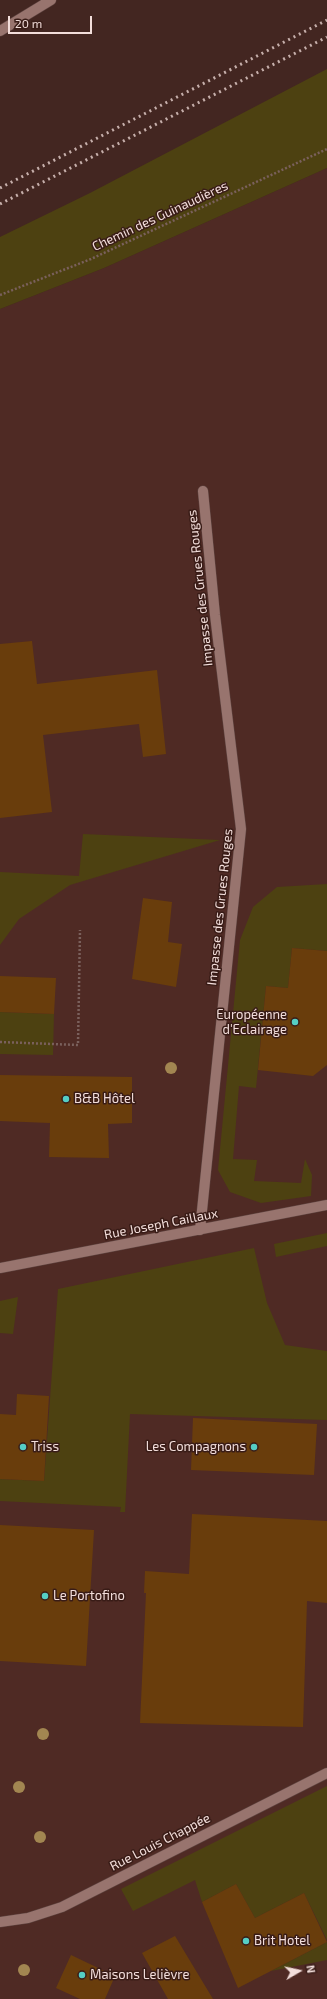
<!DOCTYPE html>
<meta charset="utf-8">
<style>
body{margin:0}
#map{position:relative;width:327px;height:1999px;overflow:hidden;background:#432621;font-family:"Exo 2",sans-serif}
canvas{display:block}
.north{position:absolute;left:279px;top:1951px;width:40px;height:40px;-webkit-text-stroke:3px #391c17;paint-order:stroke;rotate:81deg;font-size:11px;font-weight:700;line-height:16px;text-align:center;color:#f3dedb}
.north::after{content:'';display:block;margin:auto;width:14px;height:18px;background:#f3dedb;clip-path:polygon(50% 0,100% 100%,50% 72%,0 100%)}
.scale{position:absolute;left:8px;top:16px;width:84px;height:18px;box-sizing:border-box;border:2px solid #f3dedb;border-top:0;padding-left:5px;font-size:12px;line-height:14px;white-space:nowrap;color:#f3dedb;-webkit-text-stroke:3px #391c17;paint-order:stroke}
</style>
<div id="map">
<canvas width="327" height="1999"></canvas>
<div class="north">N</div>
<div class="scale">20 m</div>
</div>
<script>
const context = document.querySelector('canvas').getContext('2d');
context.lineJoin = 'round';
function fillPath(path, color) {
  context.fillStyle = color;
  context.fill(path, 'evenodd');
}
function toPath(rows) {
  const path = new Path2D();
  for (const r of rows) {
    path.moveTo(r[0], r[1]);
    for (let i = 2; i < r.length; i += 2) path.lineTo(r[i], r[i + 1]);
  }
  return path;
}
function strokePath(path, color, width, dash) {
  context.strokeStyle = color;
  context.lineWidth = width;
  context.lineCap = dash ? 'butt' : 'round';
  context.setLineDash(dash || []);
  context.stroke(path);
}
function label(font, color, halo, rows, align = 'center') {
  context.font = font + ' "Exo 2",sans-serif';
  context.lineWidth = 3;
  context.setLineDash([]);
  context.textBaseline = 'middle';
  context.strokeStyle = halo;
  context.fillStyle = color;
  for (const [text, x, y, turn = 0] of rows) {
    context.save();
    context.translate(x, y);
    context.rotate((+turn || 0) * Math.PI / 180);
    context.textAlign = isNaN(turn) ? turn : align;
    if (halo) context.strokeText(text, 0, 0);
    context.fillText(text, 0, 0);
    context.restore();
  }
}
fillPath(toPath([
 [327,168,327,1999,0,1999,0,309,104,268]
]), '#4f2a24');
fillPath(toPath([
 [327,69,327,168,104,268,0,309,0,237,90,193],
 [83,834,220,840,70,885,19,919,0,945,0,872,79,876],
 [327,884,327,951,292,948,288,988,266,986,256,1088,239,1086,233,1159,257,1160,254,1181,301,1183,305,1159,312,1175,311,1196,261,1203,230,1192,218,1170,240,940,253,907,277,887],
 [0,1012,54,1014,53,1055,0,1054],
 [327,1233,327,1246,276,1257,274,1244],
 [254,1248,267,1303,285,1345,327,1351,327,1420,130,1414,125,1512,120,1512,121,1507,0,1501,0,1479,44,1481,58,1289],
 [18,1297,13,1334,0,1333,0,1301],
 [327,1786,327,1940,304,1893,255,1918,236,1884,202,1902,195,1880,133,1911,121,1889],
 [327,1942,327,1960,271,1971]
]), '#4d4111');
fillPath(toPath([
 [32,641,37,684,157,670,166,754,143,757,139,724,43,735,52,812,0,818,0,644],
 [143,898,172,902,168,942,182,944,176,987,132,979],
 [292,948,327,951,327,1065,313,1076,258,1070,266,986,288,988],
 [0,976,56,978,54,1014,0,1012],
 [0,1075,132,1077,132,1123,108,1124,109,1158,49,1157,50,1123,0,1121],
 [17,1394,49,1396,44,1481,0,1479,0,1414,16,1415],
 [193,1418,317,1424,314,1475,191,1470],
 [192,1514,327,1521,327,1603,307,1601,303,1727,140,1723,146,1593,144,1593,145,1571,189,1574],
 [0,1525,94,1530,86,1666,0,1661],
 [236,1884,255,1918,304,1893,327,1942,238,1988,202,1902],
 [175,1936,213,1999,168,1999,142,1953],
 [71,1955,115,1976,105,1999,80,1999,56,1988]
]), '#693d0c');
const minor = toPath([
 [0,31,51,0],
 [200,1230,241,829,215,615,203,491],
 [0,1268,327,1205],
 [0,1922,28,1918,62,1907,327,1773]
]);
strokePath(minor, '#5e4440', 11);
strokePath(toPath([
 [0,295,91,259,327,149],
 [0,1042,78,1045,80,930]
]), '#7a605c', 2.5, [2, 2]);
strokePath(minor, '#98746e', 10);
strokePath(toPath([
 [0,188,327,20],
 [0,204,327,37]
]), '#c6afab', 3, [2, 4]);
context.fillStyle = '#a28651';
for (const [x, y] of [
 [171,1068],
 [43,1734],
 [19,1787],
 [40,1837],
 [24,1970]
]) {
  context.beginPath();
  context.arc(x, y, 6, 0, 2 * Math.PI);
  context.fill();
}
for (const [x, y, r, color] of [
 [295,1022,4,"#55cec5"],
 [66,1099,4,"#55cec5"],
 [23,1447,4,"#55cec5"],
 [254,1447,4,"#55cec5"],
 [45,1596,4,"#55cec5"],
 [246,1941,4,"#55cec5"],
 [82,1975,4,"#55cec5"]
]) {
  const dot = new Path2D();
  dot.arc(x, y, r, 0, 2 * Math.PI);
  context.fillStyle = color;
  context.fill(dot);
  strokePath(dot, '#391c17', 1.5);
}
label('13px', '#f3dedb', '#391c17', [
 ["Chemin des Guinaudières",160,216,-25],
 ["Impasse des Grues Rouges",200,588,-96],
 ["Impasse des Grues Rouges",220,907,-84],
 ["Rue Joseph Caillaux",161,1224,-11],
 ["Rue Louis Chappée",160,1842,-27]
]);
label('13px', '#f3dedb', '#391c17', [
 ["Européenne",287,1015,"right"],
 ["d'Eclairage",287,1030,"right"],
 ["B&B Hôtel",74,1099],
 ["Triss",31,1447],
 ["Les Compagnons",246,1447,"right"],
 ["Le Portofino",53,1596],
 ["Brit Hotel",254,1941],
 ["Maisons Lelièvre",90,1975]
], 'left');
</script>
